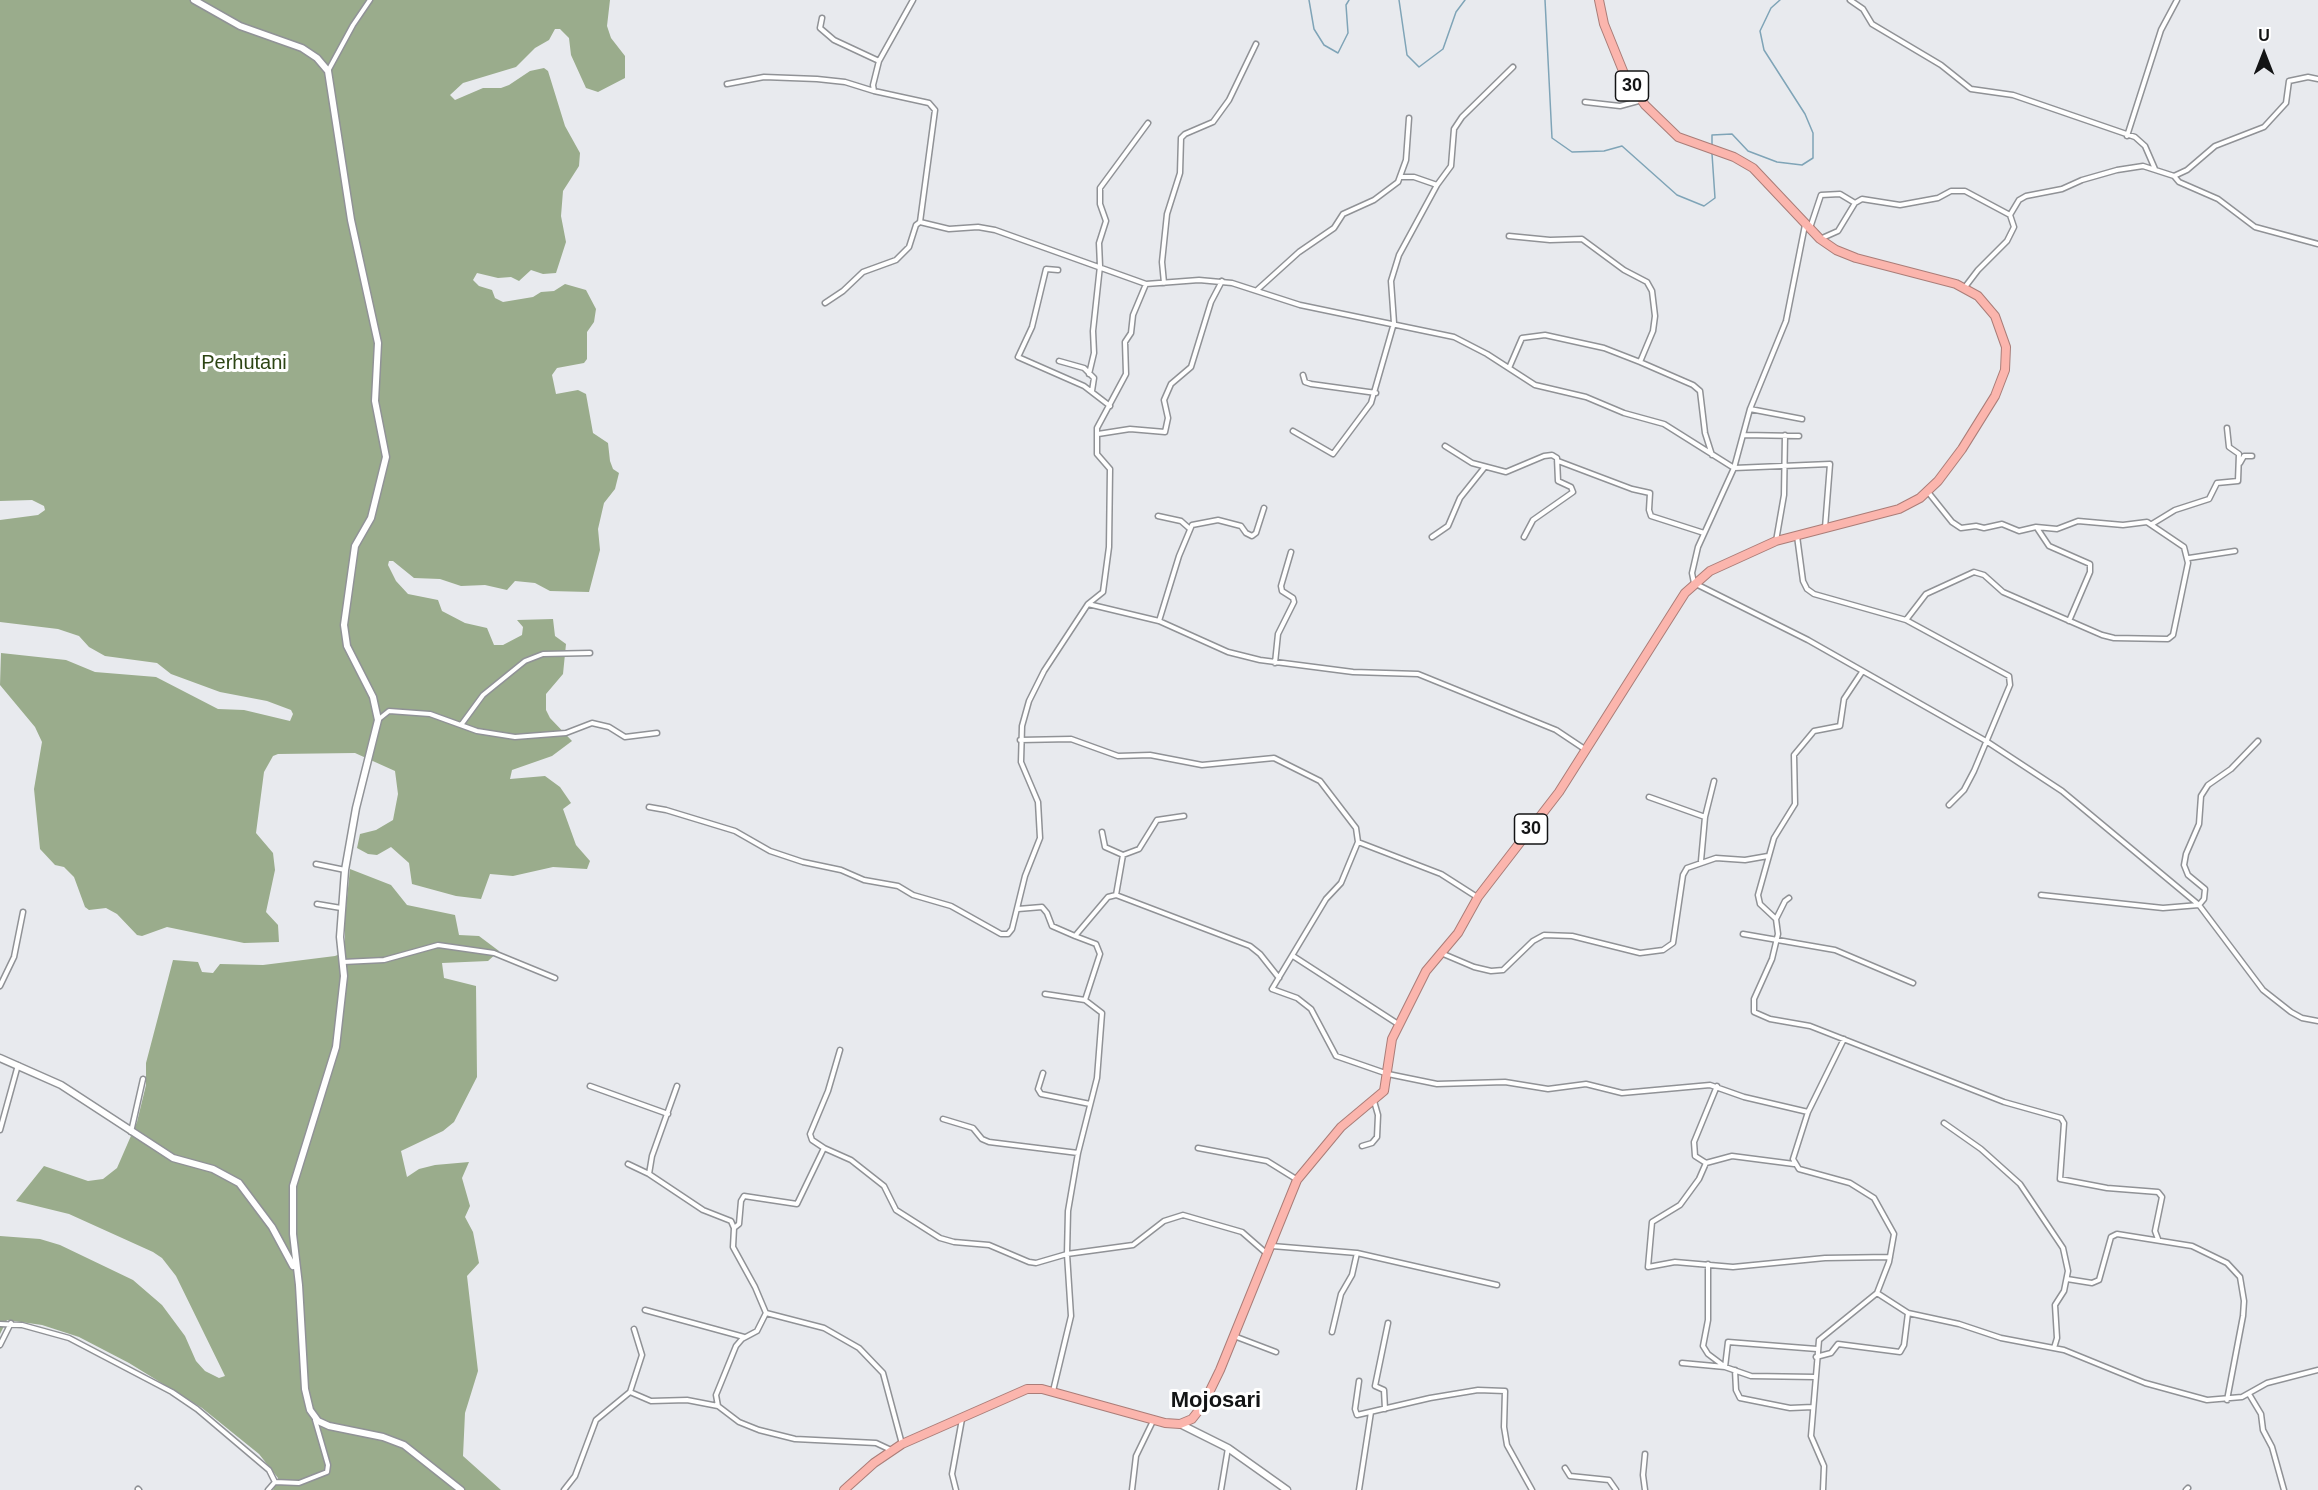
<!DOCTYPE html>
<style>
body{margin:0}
#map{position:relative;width:2318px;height:1490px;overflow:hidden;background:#e8eaee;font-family:Helvetica,sans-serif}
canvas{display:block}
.north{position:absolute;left:2234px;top:24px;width:60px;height:60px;-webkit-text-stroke:4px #fff;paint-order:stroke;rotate:0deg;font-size:16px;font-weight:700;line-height:24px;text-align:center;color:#131415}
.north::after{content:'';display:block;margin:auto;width:21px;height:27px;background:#131415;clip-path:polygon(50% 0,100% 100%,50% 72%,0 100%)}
</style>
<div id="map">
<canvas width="2318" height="1490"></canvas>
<div class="north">U</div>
</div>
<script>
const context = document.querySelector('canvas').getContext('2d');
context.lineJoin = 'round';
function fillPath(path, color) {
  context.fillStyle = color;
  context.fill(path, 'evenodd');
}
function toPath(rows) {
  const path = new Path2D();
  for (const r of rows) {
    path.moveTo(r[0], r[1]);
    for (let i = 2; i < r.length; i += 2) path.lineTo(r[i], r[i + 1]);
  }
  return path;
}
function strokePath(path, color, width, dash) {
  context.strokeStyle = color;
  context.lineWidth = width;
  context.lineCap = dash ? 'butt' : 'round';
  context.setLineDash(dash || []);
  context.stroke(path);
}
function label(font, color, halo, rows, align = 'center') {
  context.font = font + ' Helvetica,sans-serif';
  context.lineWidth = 6;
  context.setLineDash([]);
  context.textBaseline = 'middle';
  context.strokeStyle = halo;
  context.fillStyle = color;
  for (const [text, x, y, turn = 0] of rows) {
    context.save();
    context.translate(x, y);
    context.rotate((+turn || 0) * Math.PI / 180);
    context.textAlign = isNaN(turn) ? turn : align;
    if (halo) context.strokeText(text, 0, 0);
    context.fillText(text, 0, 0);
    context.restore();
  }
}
fillPath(toPath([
 [0,0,610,0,607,26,611,38,625,56,625,78,598,92,586,88,571,55,569,38,560,29,555,29,549,40,535,48,516,67,463,83,450,95,455,100,483,88,501,88,509,85,530,71,544,68,548,71,565,126,580,153,579,166,563,191,561,216,566,242,556,273,543,274,531,270,519,281,511,277,498,278,477,273,473,280,479,286,492,290,495,298,503,302,533,297,541,292,554,291,565,284,586,290,596,309,594,322,587,332,587,359,584,363,557,368,552,375,556,394,578,390,586,394,593,433,608,443,610,461,613,469,619,473,615,489,604,503,598,529,600,550,589,592,550,591,535,583,515,581,507,590,485,585,461,586,440,579,414,578,393,561,389,561,388,565,396,581,408,594,438,600,442,611,465,623,487,628,494,645,503,645,522,635,523,627,517,620,553,619,555,636,566,644,563,674,546,694,546,710,550,718,572,741,552,756,512,770,510,779,545,776,560,787,571,803,563,809,576,845,590,861,587,869,553,867,513,876,490,874,481,899,456,896,412,884,409,863,391,847,377,855,368,854,357,848,360,834,376,830,393,820,398,794,395,771,355,753,278,754,273,756,264,772,256,833,273,853,275,870,266,912,278,925,279,942,244,943,167,927,142,936,137,935,117,914,106,908,89,910,85,907,74,877,64,867,55,865,40,849,34,789,42,742,35,727,0,685,1,653,66,660,95,672,156,677,218,709,244,710,290,721,293,714,291,710,267,701,220,692,171,674,157,663,105,656,89,647,79,636,58,629,0,622,0,520,38,515,45,510,44,506,32,500,0,501],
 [350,869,391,885,407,905,455,915,459,935,479,936,499,951,488,961,442,963,444,978,476,986,477,1077,454,1122,443,1131,401,1151,407,1177,419,1169,435,1165,469,1162,462,1178,470,1206,465,1217,473,1232,479,1263,467,1276,478,1371,465,1413,463,1456,501,1490,273,1490,278,1478,259,1454,202,1408,129,1363,79,1337,42,1325,7,1320,0,1334,0,1236,40,1239,60,1245,133,1280,162,1305,185,1336,196,1361,205,1371,219,1378,225,1376,176,1276,162,1258,153,1252,69,1214,16,1201,44,1166,88,1181,103,1179,117,1168,137,1122,146,1085,146,1063,173,960,198,962,202,972,213,973,220,964,263,965,335,956,345,952,345,917]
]), '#9aac8c');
strokePath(toPath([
 [1309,0,1314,29,1324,45,1338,53,1348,33,1346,5,1349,0],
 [1399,0,1407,55,1419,67,1443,49,1456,12,1465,0],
 [1545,0,1552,138,1572,152,1604,151,1622,146,1677,195,1704,206,1715,198,1712,154],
 [1712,146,1712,135,1732,134,1748,151,1777,162,1802,165,1813,158,1813,133,1805,114,1764,50,1760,31,1771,8,1780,0]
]), '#7fa4b7', 1.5);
const street = toPath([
 [913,0,879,61,873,85,874,91,929,103,935,110,920,222],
 [1850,0,1863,9,1872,24,1941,65,1971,89,2013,95,2135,137,2145,146,2155,169],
 [822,18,820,28,834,40,879,61],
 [328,71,353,25,370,0],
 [727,84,764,77,817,79,845,82,874,91],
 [1585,102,1620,106,1642,100],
 [2127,136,2161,30,2177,0],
 [2174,176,2179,182,2218,199,2255,227,2318,244],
 [1402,177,1414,177,1437,185],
 [1805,225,1786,321,1750,409,1734,468,1698,547,1692,573,1694,583,1808,640,1986,741,2062,791,2199,905,2263,990,2291,1012,2302,1018,2318,1021],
 [1810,228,1821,195,1840,194,1855,203],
 [1509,236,1550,240,1582,239,1624,270,1647,282,1652,291,1655,316,1653,331,1640,362],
 [1820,239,1838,231,1855,203,1862,199,1900,205,1938,198,1951,191,1965,191,2010,215,2019,200,2026,196,2062,189,2082,180,2117,170,2143,166,2174,176,2187,170,2215,146,2264,127,2286,103,2289,81,2308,77,2318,79],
 [1058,270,1046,269,1032,327,1018,357,1084,386,1110,406],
 [1164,283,1162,262,1167,214,1180,173,1181,138,1185,134,1213,122,1229,100,1256,44],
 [1965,287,1978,270,2007,241,2014,227,2010,215],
 [1257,290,1299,252,1334,228,1343,214,1374,200,1398,182,1406,160,1409,118],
 [825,303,843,291,863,272,896,260,909,247,916,225,920,222,949,229,978,227,995,230,1146,284,1199,280,1232,283,1300,305,1454,337,1487,354,1535,385,1586,397,1624,413,1664,424,1734,468,1830,464,1825,528],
 [1059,361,1084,368,1094,378,1092,391],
 [1509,368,1522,338,1545,335,1604,348,1640,362,1693,385,1700,391,1705,433,1712,455],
 [1089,374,1094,353,1093,331,1100,266,1099,243,1106,221,1100,204,1100,188,1148,123],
 [1303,375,1305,382,1311,384,1376,393],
 [1750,409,1802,419],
 [1293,431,1333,454,1371,403,1394,323,1391,281,1399,255,1437,185,1451,166,1454,129,1462,117,1513,67],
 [1098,434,1130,429,1165,432,1168,418,1164,400,1171,384,1191,367,1211,302,1222,281],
 [1743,435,1799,436],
 [1445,446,1472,463,1506,472,1544,456,1552,455,1557,458,1558,481,1571,487,1573,492,1533,520,1524,537],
 [1558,461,1632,489,1650,493,1649,510,1651,516,1704,533],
 [2240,463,2244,456,2252,456],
 [1158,516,1181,521,1190,529],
 [2152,524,2175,510,2209,499,2217,483,2238,481,2239,454,2229,447,2227,428],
 [2037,528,2049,546,2090,564,2090,572,2069,621],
 [1797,536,1803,581,1807,589,1814,594,1906,620,2009,676,2010,685,1974,771,1964,790,1949,805],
 [1432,537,1448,526,1460,498,1484,468],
 [1776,541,1784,495,1785,435],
 [2189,558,2235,551],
 [1088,604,1103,592,1109,547,1110,469,1097,454,1097,428,1126,374,1125,342,1131,333,1133,315,1146,284],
 [1906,620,1926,594,1974,572,1984,575,2003,592,2102,635,2114,638,2168,639,2173,635,2188,563,2184,547,2147,522,2123,525,2078,521,2057,529,2036,527,2019,531,2002,524,1984,528,1976,526,1961,528,1952,522,1928,492],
 [1159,621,1179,556,1192,525,1218,520,1241,526,1246,533,1252,536,1256,533,1264,508],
 [1275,663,1278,634,1294,602,1293,598,1282,591,1281,586,1291,552],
 [1862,672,1844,699,1840,726,1814,731,1794,755,1795,804,1774,838,1758,895,1760,904,1776,919,1778,934,1772,959,1754,999,1754,1012,1770,1019,1810,1026,2004,1102,2061,1118,2064,1123,2060,1179,2107,1188,2158,1192,2162,1197,2155,1231,2158,1239],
 [379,719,389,711,430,714,477,731,515,737,566,733,592,723,609,727,625,737,657,733],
 [461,725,483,695,525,661,543,654,590,653],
 [1020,740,1071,739,1118,756,1150,755,1202,765,1274,758,1320,781,1356,828,1358,842],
 [1649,797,1705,817],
 [649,807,666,810,735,831,770,851,803,862,841,870,864,880,898,886,913,895,951,906,1001,934,1008,934,1012,929,1025,876,1040,838,1038,802,1021,762,1022,726,1029,701,1044,671,1088,604,1159,621,1228,652,1260,660,1353,672,1418,674,1556,730,1586,750],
 [1102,832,1105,847,1123,855],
 [1701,861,1705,817,1714,781],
 [316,864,345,870],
 [1116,895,1123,855,1139,849,1157,820,1184,816],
 [2041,895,2163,908,2199,905,2204,899,2205,889,2188,875,2184,865,2186,854,2199,824,2201,796,2208,785,2231,769,2258,741],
 [1477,897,1441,874,1358,842,1341,883,1326,899,1272,989,1297,998,1311,1009,1336,1056,1388,1074,1437,1084,1505,1082,1548,1089,1586,1084,1622,1093,1710,1085,1744,1097,1808,1112],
 [317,904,341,908],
 [1018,909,1042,907,1047,913,1052,926,1075,936,1108,897,1116,895,1250,946,1260,954,1279,978],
 [1776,919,1785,901,1789,898],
 [1743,934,1835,950,1913,983],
 [1075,936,1096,944,1100,954,1085,1000],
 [1441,953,1474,967,1491,971,1503,970,1533,941,1544,935,1572,936,1640,953,1663,950,1673,943,1683,875,1687,868,1716,858,1745,860,1768,856],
 [1293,956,1398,1024],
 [343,962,384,960,438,945,494,953,555,978],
 [0,986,14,957,23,912],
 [1045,994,1085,1000,1102,1013,1097,1078,1078,1153,1068,1211,1067,1254,1071,1316,1053,1391],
 [1844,1039,1808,1112,1793,1159,1799,1169,1850,1183,1874,1198,1894,1234,1889,1262,1877,1293],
 [1043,1073,1038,1089,1041,1094,1090,1104],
 [590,1086,668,1114],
 [677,1086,652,1156,649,1174,703,1210,731,1221,734,1228,733,1247,755,1287,766,1313,757,1331,742,1339,736,1346,716,1395,718,1406,739,1422,759,1430,795,1439,876,1443,891,1450],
 [1717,1086,1694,1142,1695,1156,1706,1163,1732,1156,1794,1164],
 [943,1119,973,1128,982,1139,989,1142,1078,1153],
 [1944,1123,1981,1149,2020,1184,2063,1248,2068,1271,2064,1291,2055,1305,2057,1338,2054,1348],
 [0,1130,18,1065],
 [131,1132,143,1079],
 [1362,1146,1372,1143,1377,1137,1378,1115,1374,1101],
 [824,1148,812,1140,810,1134,828,1091,840,1050],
 [1198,1148,1267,1161,1296,1179],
 [1706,1163,1699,1179,1680,1205,1652,1222,1648,1267,1675,1262,1733,1267,1825,1258,1890,1257],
 [628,1164,649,1174],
 [734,1228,739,1224,741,1201,744,1196,797,1204,824,1148,851,1160,884,1186,896,1210,940,1238,954,1242,989,1245,1029,1262,1036,1263,1067,1254,1133,1245,1164,1221,1183,1215,1242,1232,1266,1253],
 [1272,1246,1357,1253,1497,1285],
 [1708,1264,1708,1320,1703,1346,1708,1354,1724,1366],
 [2067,1279,2092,1283,2099,1280,2111,1237,2117,1234,2192,1246,2227,1263,2240,1277,2244,1301,2243,1316,2227,1400],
 [645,1310,744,1337],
 [766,1313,824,1328,859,1348,883,1373,902,1444],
 [0,1324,22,1325,69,1338,172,1392,197,1409,269,1470,275,1482],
 [1332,1332,1341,1294,1352,1275,1357,1253],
 [1234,1336,1276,1352],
 [0,1345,11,1323],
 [1816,1357,1831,1353,1838,1344,1900,1352,1904,1345,1908,1313],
 [1682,1363,1725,1367,1751,1376,1815,1377],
 [1725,1367,1728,1342,1817,1349],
 [1735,1370,1736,1390,1740,1398,1790,1408,1813,1407],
 [1359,1381,1355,1409,1357,1415,1430,1398,1478,1390,1505,1391,1504,1427,1507,1445,1532,1490],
 [630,1392,651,1401,687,1400,718,1406],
 [2249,1394,2261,1414,2263,1430,2272,1447,2284,1490],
 [1385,1409,1384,1390,1375,1386,1388,1323],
 [1645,1454,1643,1475,1645,1490],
 [1565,1468,1570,1476,1609,1480,1616,1490],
 [138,1489,139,1490],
 [268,1490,275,1482,299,1483,327,1472,328,1465,315,1420],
 [564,1490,575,1476,596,1420,630,1392,642,1355,634,1329],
 [956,1490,952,1474,962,1419],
 [1132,1490,1136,1456,1153,1421],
 [1221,1490,1228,1448],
 [1359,1490,1371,1412],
 [1823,1490,1824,1466,1811,1436,1819,1340,1877,1293,1908,1313,1959,1324,2001,1338,2064,1350,2145,1383,2207,1400,2242,1397,2267,1383,2318,1370],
 [2186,1490,2188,1488]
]);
const secondary = toPath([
 [194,0,240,26,302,48,317,58,328,71,351,220,378,343,375,401,386,457,371,518,355,546,344,625,347,646,373,697,378,720,356,808,345,870,340,937,344,976,336,1047,293,1186,293,1234,299,1285,305,1389,310,1410,318,1421,329,1426,383,1437,404,1445,461,1490],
 [0,1058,61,1085,173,1158,213,1169,239,1183,272,1227,293,1266],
 [1180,1424,1228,1448,1287,1490]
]);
const highway = toPath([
 [844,1490,874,1463,902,1444,1027,1389,1042,1389,1165,1423,1180,1424,1192,1419,1203,1405,1220,1370,1297,1180,1341,1127,1384,1091,1392,1039,1426,971,1458,933,1478,897,1559,792,1685,593,1710,571,1776,541,1899,509,1920,498,1938,481,1962,449,1995,396,2005,370,2006,347,1995,316,1978,296,1956,284,1856,258,1836,250,1820,239,1753,168,1734,157,1678,137,1645,105,1625,76,1604,24,1599,0]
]);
strokePath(street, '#909296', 7);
strokePath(secondary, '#909296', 9);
strokePath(highway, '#aa7d78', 10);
strokePath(street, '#fff', 4);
strokePath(secondary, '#fff', 6);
strokePath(highway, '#fbb5ad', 8);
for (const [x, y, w] of [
 [1632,86,33],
 [1531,829,33]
]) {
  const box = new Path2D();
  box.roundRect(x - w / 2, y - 15, w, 30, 4.5);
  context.fillStyle = '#fff';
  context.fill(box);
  strokePath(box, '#131415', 1.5);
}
label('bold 18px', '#131415', null, [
 ["30",1632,86],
 ["30",1531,829]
]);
label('20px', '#2d4514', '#fff', [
 ["Perhutani",244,363]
]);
label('bold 22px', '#131415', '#fff', [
 ["Mojosari",1216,1401]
]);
</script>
